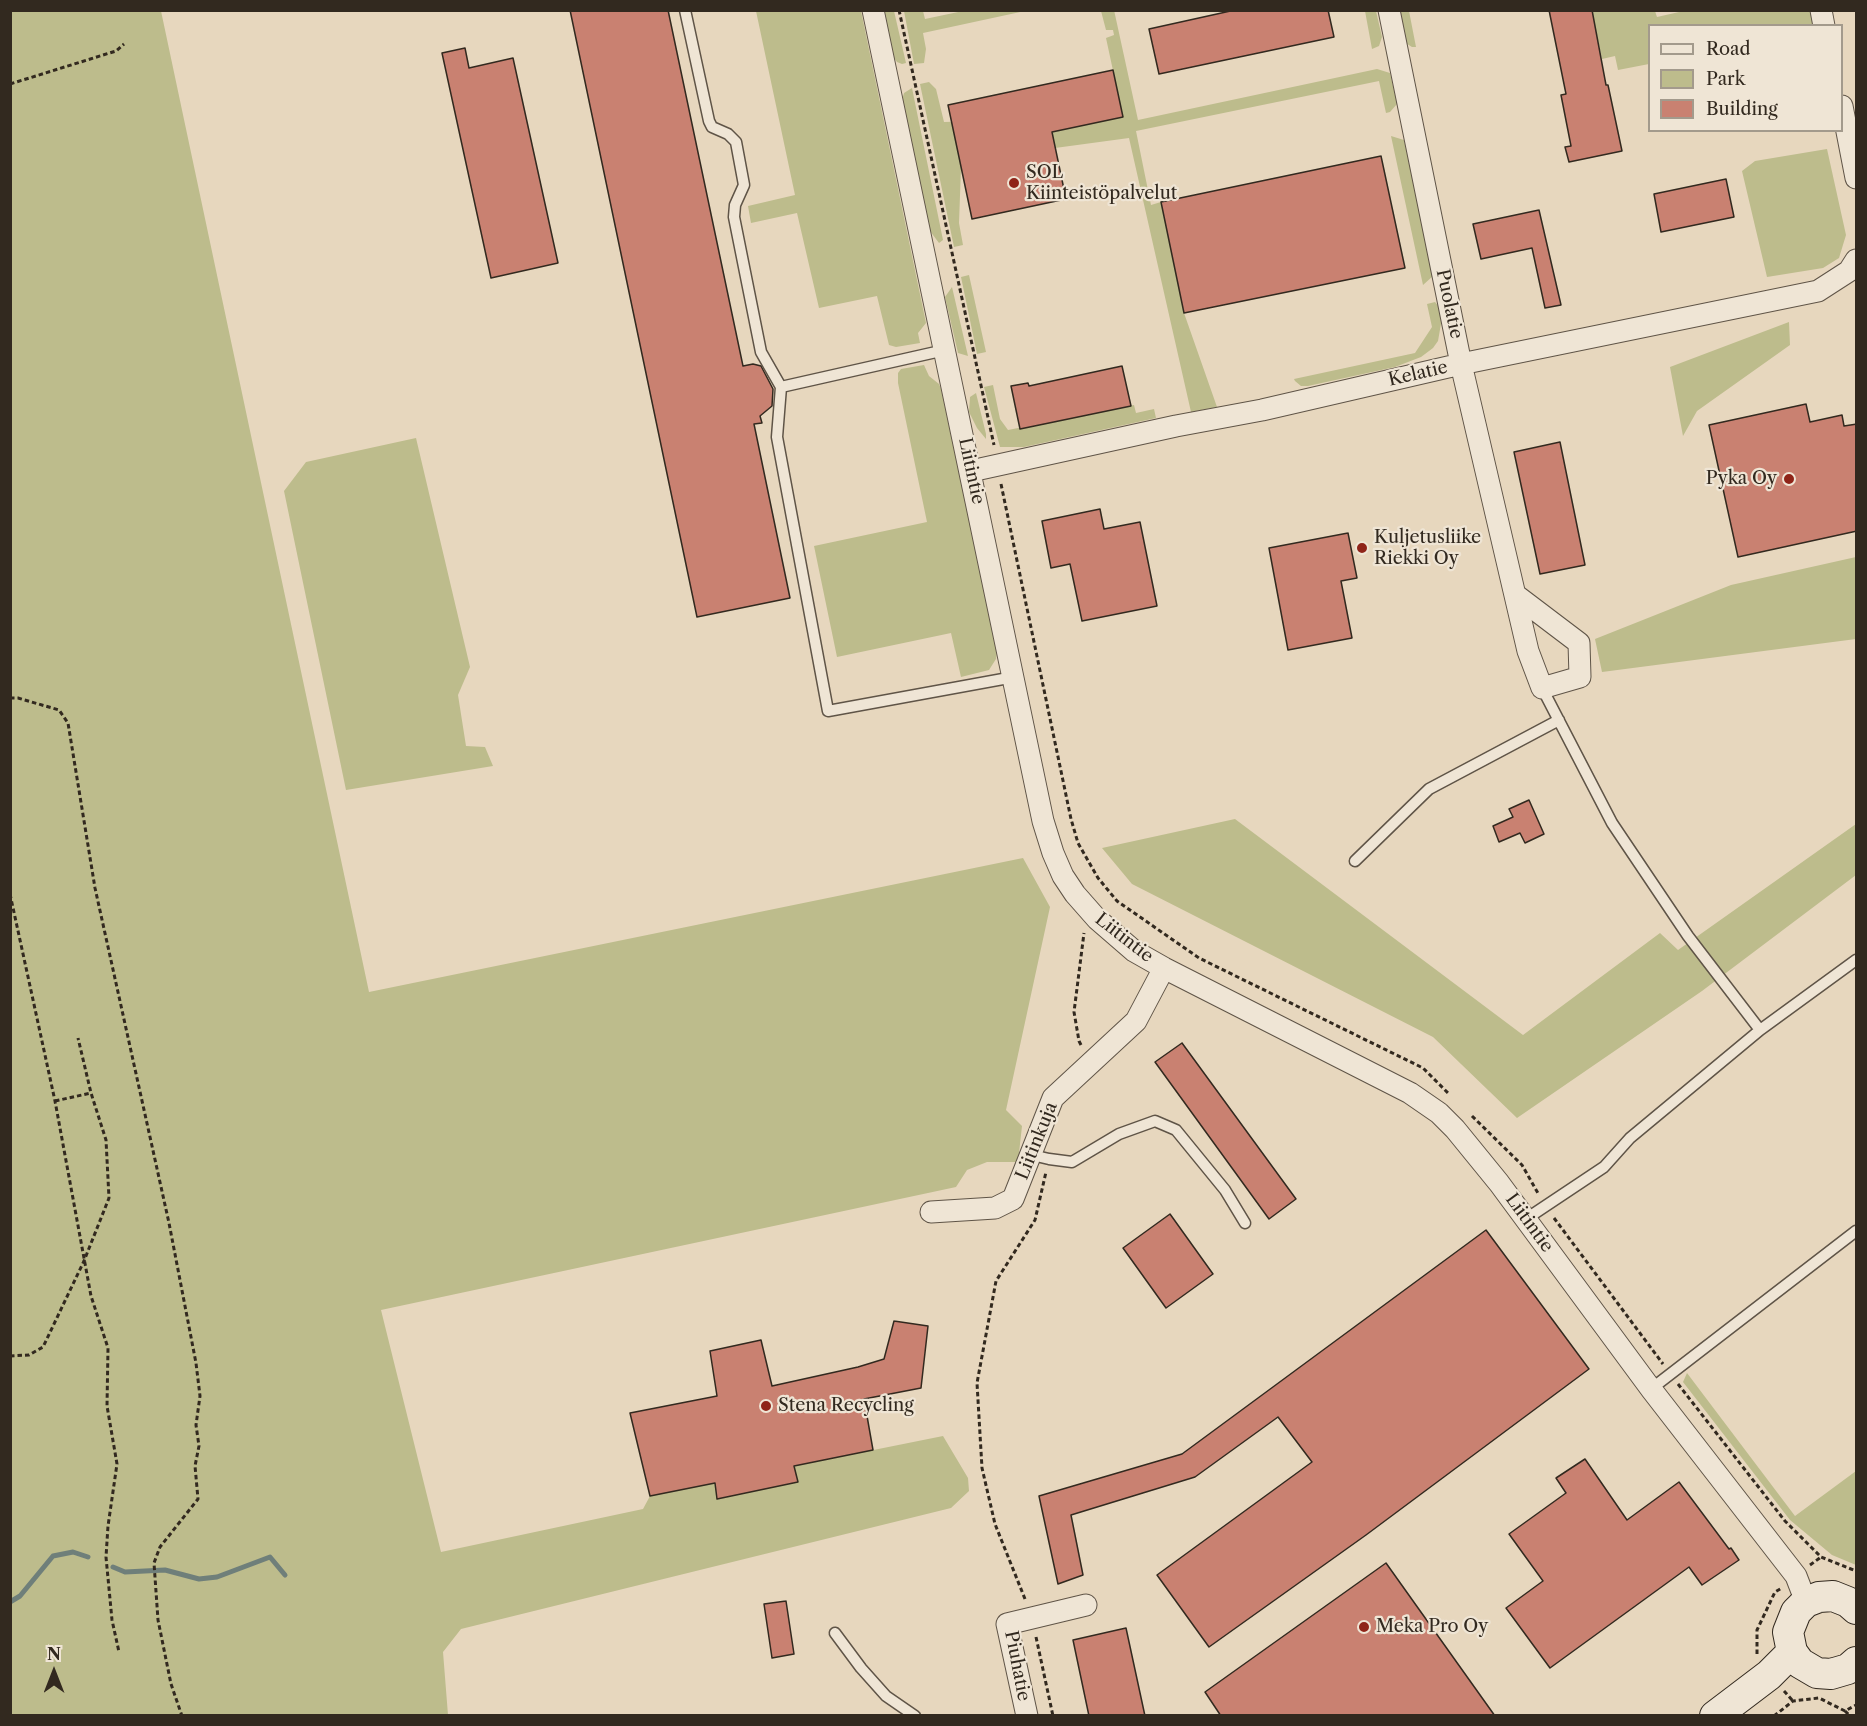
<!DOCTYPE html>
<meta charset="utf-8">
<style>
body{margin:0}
#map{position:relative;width:1867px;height:1726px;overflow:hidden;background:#e7d7be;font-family:"Libre Caslon Text",serif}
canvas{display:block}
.frame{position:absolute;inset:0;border:12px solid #32291f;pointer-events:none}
.legend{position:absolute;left:1648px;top:24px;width:195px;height:108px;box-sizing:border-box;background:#efe5d5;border:2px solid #a39a8c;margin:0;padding:8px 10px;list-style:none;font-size:18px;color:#32291f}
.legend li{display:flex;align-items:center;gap:12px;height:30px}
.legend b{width:30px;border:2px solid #a39a8c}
.north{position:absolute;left:24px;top:1642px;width:60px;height:60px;-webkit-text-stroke:4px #efe5d5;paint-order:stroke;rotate:0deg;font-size:16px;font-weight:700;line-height:24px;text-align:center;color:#32291f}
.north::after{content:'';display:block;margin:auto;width:21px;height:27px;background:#32291f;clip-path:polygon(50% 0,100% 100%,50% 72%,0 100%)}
</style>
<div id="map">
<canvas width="1867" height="1726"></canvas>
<div class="frame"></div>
<ul class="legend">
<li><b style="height:8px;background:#efe5d5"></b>Road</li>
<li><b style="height:16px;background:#bdbc8c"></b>Park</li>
<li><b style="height:16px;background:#c98171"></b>Building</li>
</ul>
<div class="north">N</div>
</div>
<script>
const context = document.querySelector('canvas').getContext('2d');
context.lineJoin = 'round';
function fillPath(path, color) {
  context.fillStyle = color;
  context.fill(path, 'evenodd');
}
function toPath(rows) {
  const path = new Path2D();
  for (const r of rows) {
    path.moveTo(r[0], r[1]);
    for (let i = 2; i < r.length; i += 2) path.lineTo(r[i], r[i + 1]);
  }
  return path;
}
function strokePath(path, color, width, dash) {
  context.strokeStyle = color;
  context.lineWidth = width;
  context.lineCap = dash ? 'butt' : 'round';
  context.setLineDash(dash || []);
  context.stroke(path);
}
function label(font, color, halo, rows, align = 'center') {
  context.font = font + ' "Libre Caslon Text",serif';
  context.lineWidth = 4.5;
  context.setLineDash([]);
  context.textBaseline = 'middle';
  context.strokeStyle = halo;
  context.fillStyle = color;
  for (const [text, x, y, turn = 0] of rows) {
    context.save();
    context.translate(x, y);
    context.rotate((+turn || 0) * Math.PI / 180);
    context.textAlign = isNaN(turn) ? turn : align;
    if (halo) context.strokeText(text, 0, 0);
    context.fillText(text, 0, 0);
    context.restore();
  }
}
fillPath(toPath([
 [1114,10,1138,120,1377,69,1390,73,1397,104,1390,112,1386,113,1379,81,1136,131,1151,205,1161,202,1184,313,1217,407,1191,412,1129,138,1055,148,961,168,959,223,963,245,954,247,920,84,929,82,936,89,944,122,1123,117,1106,38,1114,35,1113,30,1106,30,1101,11],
 [1688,10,1811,11,1813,25,1650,26,1649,64,1618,70,1615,56,1602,59,1592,11,1655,11,1657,17],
 [10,11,161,11,369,992,1023,858,1050,907,1006,1110,1022,1126,1018,1162,987,1162,967,1170,956,1187,381,1310,441,1552,643,1509,650,1496,715,1483,718,1499,797,1482,794,1466,943,1436,968,1478,969,1491,951,1508,461,1629,443,1652,448,1715,11,1715],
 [756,11,861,11,926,323,918,333,920,343,896,347,889,345,877,296,819,308,797,213,751,223,748,206,795,195],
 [883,11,894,11,906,63,902,64,897,62,893,57],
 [904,11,923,11,925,19,963,11,1025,11,923,33,926,49,924,63,914,64],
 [1365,11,1376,11,1382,37,1379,46,1372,49],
 [1397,11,1409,11,1416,47,1412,47,1404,42],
 [912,88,943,240,939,243,930,231,902,100,904,93],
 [1391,136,1404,140,1433,276,1423,285],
 [1827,149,1846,235,1839,258,1823,268,1767,277,1742,171,1755,161],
 [969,275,986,352,977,354,961,277],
 [952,287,968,356,958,353,945,297],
 [1435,302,1440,308,1442,318,1438,341,1433,348,1421,357,1395,367,1308,386,1301,386,1295,381,1294,379,1415,353,1432,327,1427,304],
 [1789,322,1790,345,1697,411,1683,436,1670,367],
 [924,365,929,376,939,384,941,389,997,652,996,659,989,670,961,677,951,633,837,657,814,546,927,522,898,383,898,373,901,369],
 [993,385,1000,419,1008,430,1134,405,1136,413,1154,409,1156,418,1024,447,1000,447,984,387],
 [976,393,986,434,986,439,977,428,969,412,970,397],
 [416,438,470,667,458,695,466,746,485,747,493,766,346,790,284,491,306,462],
 [1856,557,1856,639,1602,672,1595,639,1731,585],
 [1235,819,1523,1035,1660,933,1678,950,1856,824,1856,875,1702,991,1517,1118,1433,1037,1132,884,1102,848],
 [1687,1373,1795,1516,1856,1471,1856,1565,1832,1555,1790,1520,1683,1382]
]), '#bdbc8c');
strokePath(toPath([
 [113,1567,125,1572,165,1570,199,1579,217,1577,270,1557,285,1575],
 [10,1602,20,1596,53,1556,73,1552,88,1557]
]), '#6f7f7a', 5);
const building = toPath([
 [570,10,668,10,743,366,753,364,761,366,773,389,772,406,760,416,762,423,754,424,790,598,697,617,570,10],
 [1235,10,1328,10,1334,37,1159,74,1149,29,1235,10],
 [1549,10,1592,10,1606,85,1608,85,1622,151,1569,162,1565,147,1571,146,1561,95,1566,94,1549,10],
 [465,48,469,68,513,58,558,263,491,278,442,53,465,48],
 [1113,70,1123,117,1052,132,1066,199,972,219,948,105,1113,70],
 [1381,156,1405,268,1184,313,1161,202,1381,156],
 [1726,179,1734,217,1661,232,1654,194,1726,179],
 [1539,210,1561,305,1545,308,1532,248,1481,259,1473,224,1539,210],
 [1122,366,1131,406,1020,429,1011,386,1028,383,1029,386,1122,366],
 [1806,404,1810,422,1842,415,1844,426,1857,424,1857,531,1738,557,1709,425,1806,404],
 [1560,442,1585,565,1540,574,1514,452,1560,442],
 [1100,509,1104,529,1140,522,1157,606,1082,621,1070,564,1051,568,1042,521,1100,509],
 [1348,533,1357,578,1341,581,1352,638,1288,650,1269,548,1348,533],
 [1529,800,1544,834,1525,843,1520,833,1499,842,1493,826,1513,817,1509,809,1529,800],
 [1182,1043,1296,1199,1269,1219,1155,1062,1182,1043],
 [1170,1214,1213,1274,1166,1308,1123,1248,1170,1214],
 [1486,1230,1589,1369,1366,1535,1209,1647,1157,1575,1312,1462,1278,1417,1195,1477,1071,1515,1083,1575,1058,1584,1039,1496,1182,1454,1486,1230],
 [894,1321,928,1326,921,1388,864,1399,873,1450,794,1466,798,1482,717,1499,715,1483,650,1496,630,1413,717,1396,710,1351,761,1340,772,1386,858,1367,884,1359,894,1321],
 [1585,1459,1627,1520,1679,1482,1729,1549,1731,1548,1739,1560,1702,1585,1689,1567,1550,1668,1506,1608,1543,1581,1509,1534,1566,1493,1556,1478,1585,1459],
 [1386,1563,1495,1716,1221,1716,1205,1692,1386,1563],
 [786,1601,794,1654,772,1658,764,1604,786,1601],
 [1126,1628,1145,1716,1089,1716,1073,1640,1126,1628]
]);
fillPath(building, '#c98171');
strokePath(building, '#32291f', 1.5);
const lane = toPath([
 [685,10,709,121,712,127,728,134,736,142,744,185,735,205,734,217,761,352,781,387],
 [945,350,781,387,777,437,828,711,1014,677],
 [1542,688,1612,823,1688,936,1760,1030],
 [1355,861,1429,789,1559,720],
 [1032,1155,1049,1159,1072,1162,1119,1134,1155,1121,1176,1130,1225,1190,1245,1223],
 [1526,1219,1604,1167,1630,1138,1760,1030,1856,960],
 [1651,1389,1856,1231],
 [835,1633,861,1668,886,1696,915,1716]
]);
const street = toPath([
 [873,10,1043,821,1053,853,1063,876,1075,894,1097,919,1134,951,1164,968,1410,1093,1439,1113,1455,1129,1499,1183,1651,1389,1796,1576,1806,1602],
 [1389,10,1461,364,1528,651,1542,688,1580,677,1579,643,1517,596],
 [1821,10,1824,26],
 [1842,106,1856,178],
 [971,471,1176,426,1262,410,1461,364,1818,291,1849,271,1856,260],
 [931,1212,995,1208,1013,1199,1053,1098,1136,1021,1164,968],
 [1027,1716,1007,1624,1086,1605]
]);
const secondary = toPath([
 [1856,1609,1848,1602,1833,1596,1819,1597,1806,1602,1796,1612,1788,1632,1792,1652,1800,1663,1817,1673,1831,1674,1848,1669,1856,1662],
 [1715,1716,1769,1675,1792,1652]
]);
strokePath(lane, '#5f5447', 13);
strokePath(street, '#5f5447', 23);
strokePath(secondary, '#32291f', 32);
strokePath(toPath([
 [899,10,994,445],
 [10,84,116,51,124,44],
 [1001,484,1071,819,1078,843,1098,878,1117,901,1199,958,1423,1068,1450,1095],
 [10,698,18,698,59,710,68,723,95,888,169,1223,196,1363,200,1396,196,1425,199,1446,195,1466,198,1499,160,1547,154,1563,158,1620,171,1684,182,1716],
 [10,894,55,1101,91,1296,108,1348,107,1406,117,1464,108,1526,106,1557,112,1620,119,1652],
 [1081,1045,1079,1041,1074,1012,1084,933],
 [55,1101,91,1093],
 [1472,1116,1522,1165,1539,1195],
 [1554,1218,1663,1364],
 [10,1356,29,1355,43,1347,84,1261,109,1198,106,1140,91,1093,78,1038],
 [1678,1384,1785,1521,1821,1557,1856,1571],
 [1810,1565,1821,1557],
 [1025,1599,995,1524,982,1468,977,1383,996,1281,1035,1220,1046,1172],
 [1036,1637,1053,1716],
 [1757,1654,1757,1630,1775,1592,1782,1588],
 [1784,1691,1793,1701],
 [1845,1711,1850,1716],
 [1774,1716,1793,1701,1819,1698,1845,1711,1856,1705]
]), '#32291f', 3, [4.5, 3]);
strokePath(lane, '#efe5d5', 10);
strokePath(street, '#efe5d5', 21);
strokePath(secondary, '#efe5d5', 30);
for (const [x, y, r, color] of [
 [1014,183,6,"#8f2418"],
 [1789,479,6,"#8f2418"],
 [1362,548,6,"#8f2418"],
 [766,1406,6,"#8f2418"],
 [1364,1627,6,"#8f2418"]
]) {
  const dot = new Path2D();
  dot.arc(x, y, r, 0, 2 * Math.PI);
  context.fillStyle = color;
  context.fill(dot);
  strokePath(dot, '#efe5d5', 2);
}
label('18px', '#32291f', '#efe5d5', [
 ["SOL",1026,173],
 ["Kiinteistöpalvelut",1026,194],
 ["Pyka Oy",1777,479,"right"],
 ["Kuljetusliike",1374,538],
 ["Riekki Oy",1374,559],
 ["Stena Recycling",778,1406],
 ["Meka Pro Oy",1376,1627]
], 'left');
label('18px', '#32291f', '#efe5d5', [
 ["Puolatie",1449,304,78],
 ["Kelatie",1418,374,-13],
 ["Liitintie",971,471,78],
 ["Liitintie",1124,938,38],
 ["Liitinkuja",1037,1141,-68],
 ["Liitintie",1529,1223,54],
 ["Piuhatie",1017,1666,79]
]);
</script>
